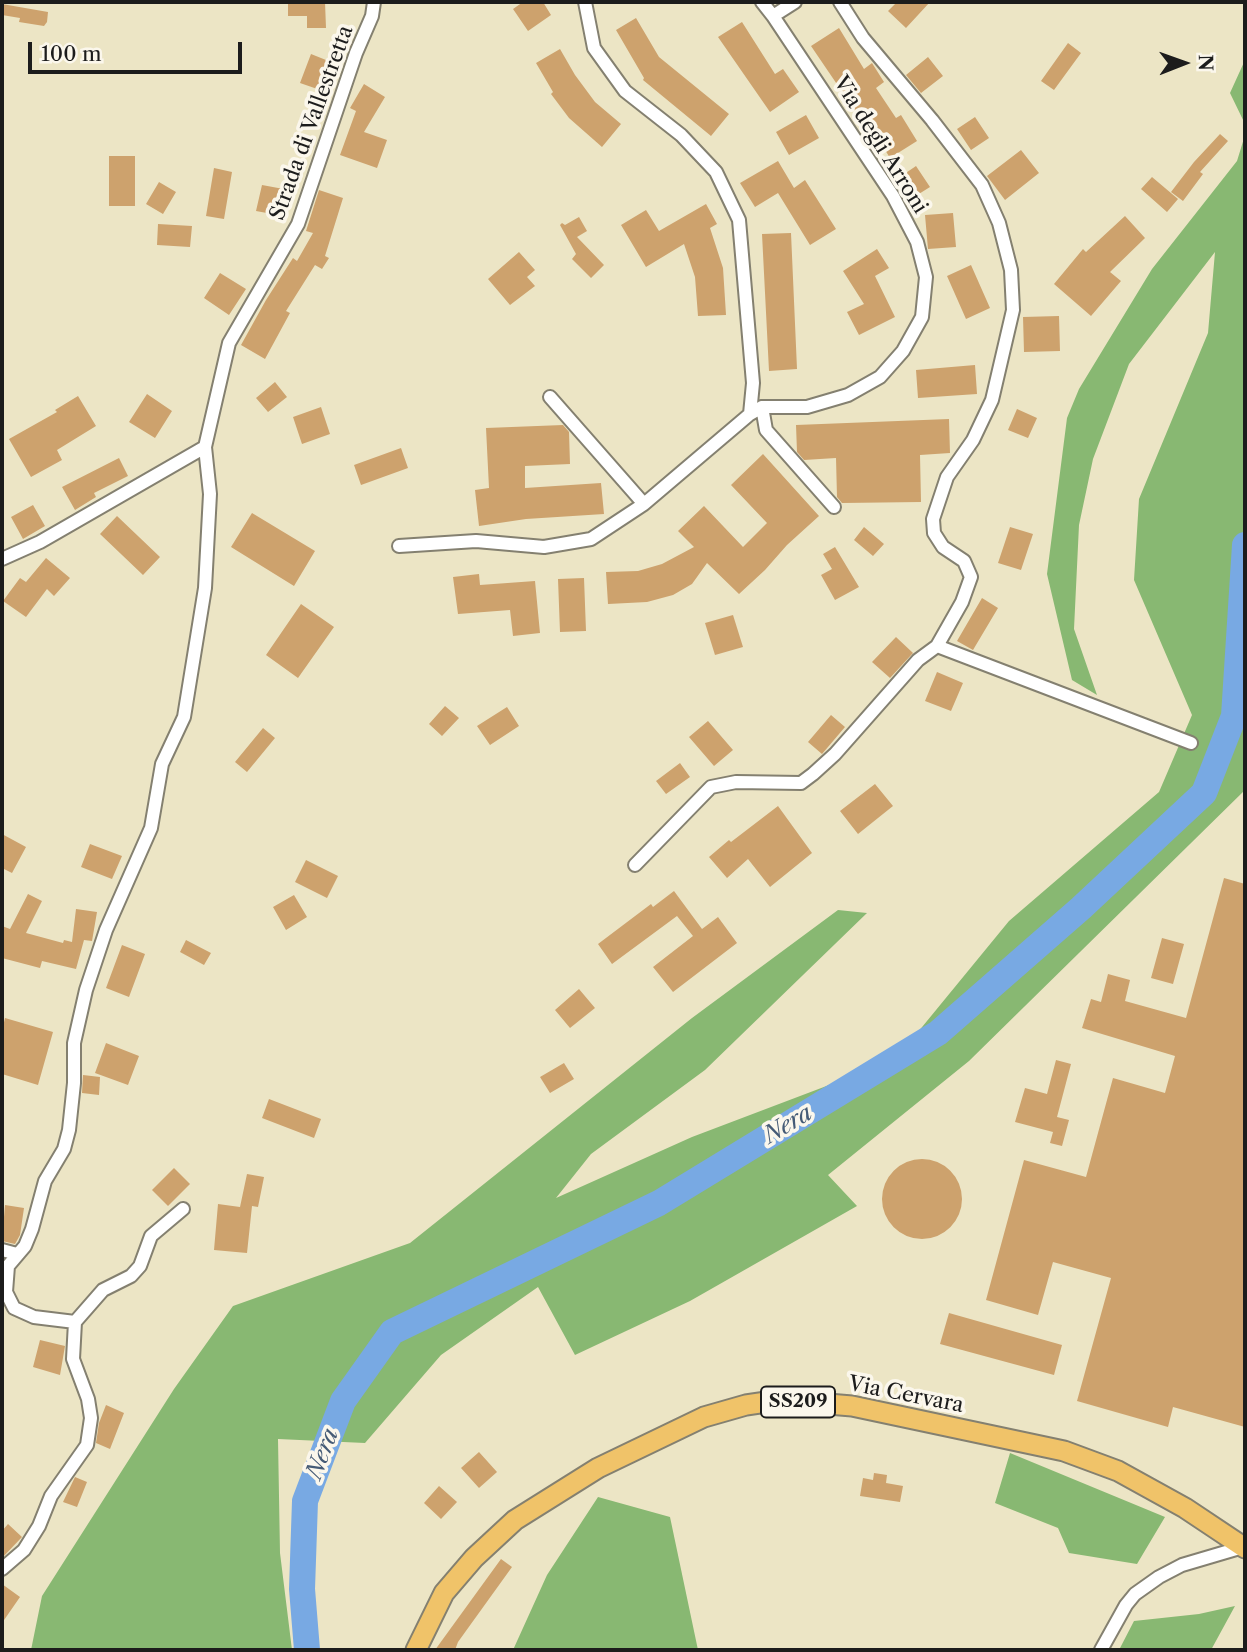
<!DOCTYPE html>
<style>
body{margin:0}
#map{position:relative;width:1247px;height:1652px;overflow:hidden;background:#ece5c5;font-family:"Libre Caslon Text",serif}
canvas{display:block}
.frame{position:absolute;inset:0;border:4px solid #1c1c1c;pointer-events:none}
.north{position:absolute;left:1149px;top:28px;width:70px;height:70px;-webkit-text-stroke:5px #fbf7ec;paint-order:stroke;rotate:89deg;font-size:19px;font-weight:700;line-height:28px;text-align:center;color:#1c1c1c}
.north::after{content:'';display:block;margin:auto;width:24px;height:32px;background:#1c1c1c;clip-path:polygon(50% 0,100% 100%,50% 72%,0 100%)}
.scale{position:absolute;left:28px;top:42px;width:214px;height:32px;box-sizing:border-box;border:4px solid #1c1c1c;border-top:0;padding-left:9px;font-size:21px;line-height:24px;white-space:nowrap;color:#1c1c1c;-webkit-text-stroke:5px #fbf7ec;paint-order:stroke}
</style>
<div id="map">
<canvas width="1247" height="1652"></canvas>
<div class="frame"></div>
<div class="north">N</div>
<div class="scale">100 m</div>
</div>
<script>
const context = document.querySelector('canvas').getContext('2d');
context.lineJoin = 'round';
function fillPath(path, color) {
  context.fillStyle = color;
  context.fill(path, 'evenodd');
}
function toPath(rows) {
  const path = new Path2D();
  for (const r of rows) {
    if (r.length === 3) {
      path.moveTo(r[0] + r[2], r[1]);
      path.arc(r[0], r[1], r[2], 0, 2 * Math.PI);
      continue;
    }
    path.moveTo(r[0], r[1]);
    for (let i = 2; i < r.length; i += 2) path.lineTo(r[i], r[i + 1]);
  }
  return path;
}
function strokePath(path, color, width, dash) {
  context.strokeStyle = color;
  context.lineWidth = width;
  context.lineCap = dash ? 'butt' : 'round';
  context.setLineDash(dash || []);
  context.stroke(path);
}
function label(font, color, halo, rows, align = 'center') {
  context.font = font + ' "Libre Caslon Text",serif';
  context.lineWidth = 7;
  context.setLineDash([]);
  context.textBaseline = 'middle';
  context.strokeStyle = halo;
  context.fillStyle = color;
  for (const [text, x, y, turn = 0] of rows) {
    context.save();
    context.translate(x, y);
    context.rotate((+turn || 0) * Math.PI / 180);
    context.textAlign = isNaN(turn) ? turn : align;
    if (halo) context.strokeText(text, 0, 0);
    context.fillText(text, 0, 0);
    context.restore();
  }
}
fillPath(toPath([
 [1245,60,1245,124,1230,93],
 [1245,135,1245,790,969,1061,828,1175,857,1206,690,1301,575,1355,538,1287,441,1355,365,1443,278,1439,280,1553,292,1650,31,1650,42,1596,174,1389,233,1306,410,1243,692,1018,838,910,867,913,705,1070,591,1154,556,1198,692,1137,895,1060,1009,921,1159,792,1192,715,1134,580,1139,499,1208,333,1215,252,1129,364,1093,459,1079,525,1074,629,1097,695,1072,680,1047,574,1067,418,1079,389,1152,269,1237,161],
 [1010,1453,1165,1517,1137,1564,1069,1553,1058,1528,995,1503],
 [598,1497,670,1517,698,1650,513,1650,547,1575],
 [1235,1606,1211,1650,1119,1650,1134,1621,1199,1614]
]), '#88b872');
strokePath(toPath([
 [307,1650,302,1589,305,1501,343,1401,392,1332,659,1203,938,1033,1081,908,1204,793,1234,716,1245,545]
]), '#78a9e3', 26);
fillPath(toPath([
 [288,2,325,2,326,28,307,28,307,16,288,16],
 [523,2,543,2,551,15,528,31,513,9],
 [897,2,930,2,906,28,888,11],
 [2,4,48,12,47,22,44,26,19,22,20,18,2,15],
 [636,18,659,57,729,114,711,136,643,80,644,78,616,30],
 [742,22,775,74,783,69,799,92,770,112,718,37],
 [839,28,864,69,872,63,884,82,876,88,896,118,901,115,917,141,890,158,868,122,864,124,811,46],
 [1068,43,1081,53,1054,90,1041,81],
 [560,49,575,75,595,102,621,124,602,147,569,118,551,94,553,92,536,63],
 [311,54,336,64,326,92,300,83],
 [928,57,943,76,921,93,906,75],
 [364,84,385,97,364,132,387,140,377,168,340,155,356,111,350,108],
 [806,115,819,138,789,155,776,132],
 [975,117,989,138,971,150,957,129],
 [1220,134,1228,141,1200,172,1203,174,1183,201,1171,192,1194,162],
 [1021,150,1039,173,1005,200,987,176],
 [109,156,135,156,135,206,109,206],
 [778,161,794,188,805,180,836,229,810,245,778,193,755,207,740,183],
 [916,166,930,187,906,202,894,181],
 [214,168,232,172,224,219,206,216],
 [1152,177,1178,199,1167,212,1141,189],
 [159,182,176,192,163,214,146,204],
 [262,185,289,190,283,216,256,211],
 [319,190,343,198,325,256,329,258,322,269,315,265,286,311,290,313,265,359,241,345,266,300,293,258,297,261,313,233,306,231],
 [706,204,717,224,710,228,723,268,726,315,698,316,695,277,684,244,646,267,621,225,646,210,659,231],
 [953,213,956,247,928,249,925,215],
 [1125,216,1145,238,1110,272,1121,281,1091,316,1054,284,1083,249,1086,252],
 [579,217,587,231,577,237,604,265,591,278,572,259,576,254,560,225,562,223,565,225],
 [158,224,192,226,190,247,157,245],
 [791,233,797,369,769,371,762,234],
 [877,249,889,268,875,276,895,317,859,335,847,312,864,304,843,271],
 [519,252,535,270,527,277,535,286,510,305,488,279],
 [971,265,990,308,966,319,947,276],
 [220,273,246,289,229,315,204,298],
 [1059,316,1060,351,1024,352,1023,317],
 [975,365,977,394,918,398,916,370],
 [275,382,287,397,268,412,256,398],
 [147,394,172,411,155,438,129,422],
 [78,396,96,426,57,450,62,460,31,477,9,439,57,412,55,410],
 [321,407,330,434,302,444,293,417],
 [1017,409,1037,418,1028,438,1008,430],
 [949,419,950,453,920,455,921,502,842,503,837,497,836,458,804,460,797,452,796,425],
 [563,425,569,432,570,464,525,466,525,488,601,483,604,514,526,519,479,526,475,490,489,488,486,428],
 [401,448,408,468,361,485,354,465],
 [763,454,819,516,787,545,765,570,739,594,707,563,692,584,673,595,647,602,608,604,606,572,638,571,662,564,694,547,678,531,704,506,743,547,767,523,731,485],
 [119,458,128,476,94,493,96,497,75,510,62,487],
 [33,505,45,526,23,539,11,517],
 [252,513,315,551,294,586,231,547],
 [117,516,160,557,143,575,100,534],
 [864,527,884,544,873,556,854,540],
 [1010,527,1033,534,1021,570,998,563],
 [835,547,859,587,835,600,821,575,832,569,823,554],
 [46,558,70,578,54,596,47,589,26,617,3,601,20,578,26,582],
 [479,574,480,585,535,581,540,633,513,636,510,610,458,614,453,577],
 [584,578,586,631,560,632,558,579],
 [982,598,998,608,973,650,957,641],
 [301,604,334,627,298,678,266,655],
 [733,615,743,647,715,655,705,623],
 [896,637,913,653,890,678,872,662],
 [937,672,963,683,951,711,925,701],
 [445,706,459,718,442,736,429,724],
 [507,707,519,726,490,745,477,726],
 [831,715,845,727,822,754,808,742],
 [708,721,733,750,714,766,689,737],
 [263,728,275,738,247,772,235,762],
 [680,763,690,777,666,794,656,781],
 [875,784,893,806,858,834,840,811],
 [778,806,812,853,770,887,748,859,727,878,709,857,729,840,731,842],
 [2,834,26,847,12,873,2,868],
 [90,844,122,856,112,879,81,867],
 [306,860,338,876,327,898,295,882],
 [1224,878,1245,884,1245,1427,1173,1407,1168,1427,1077,1401,1111,1278,1053,1262,1038,1315,986,1300,1024,1160,1086,1177,1113,1078,1165,1093,1175,1056,1082,1028,1091,999,1101,1002,1108,974,1130,980,1125,1001,1186,1018],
 [674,891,702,929,718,917,737,943,673,992,653,967,693,936,677,916,612,964,598,944,651,904,653,907],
 [28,894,42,901,26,933,63,943,64,940,72,942,76,909,97,912,92,941,84,940,76,969,42,961,40,968,2,958,2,926,10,929],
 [294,895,307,917,286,930,273,907],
 [1162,938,1184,944,1173,984,1151,978],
 [186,940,211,953,204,965,180,952],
 [122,945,145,954,129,997,106,988],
 [579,989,595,1008,570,1028,555,1010],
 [5,1018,53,1032,38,1085,2,1074,2,1031],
 [106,1043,139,1056,128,1085,95,1073],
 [1056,1060,1071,1064,1057,1117,1069,1120,1062,1146,1050,1143,1053,1132,1015,1122,1025,1088,1047,1094],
 [564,1063,574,1079,550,1093,540,1077],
 [83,1075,100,1077,99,1095,82,1093],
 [269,1099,321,1119,314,1138,262,1118],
 [922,1199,40],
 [174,1168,190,1184,168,1206,152,1190],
 [247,1174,264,1177,258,1207,252,1206,247,1253,214,1250,218,1204,240,1207],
 [5,1205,24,1208,20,1235,15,1244,2,1241],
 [949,1313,1062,1345,1054,1375,940,1344],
 [40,1340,65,1346,60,1375,33,1367],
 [106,1405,124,1413,110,1449,96,1443,99,1423],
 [479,1452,497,1472,479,1488,461,1468],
 [874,1473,887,1475,886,1483,903,1486,900,1502,860,1496,863,1478,873,1480],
 [75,1477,87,1482,77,1507,63,1502],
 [439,1486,457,1502,441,1519,424,1503],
 [8,1524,22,1537,2,1558,2,1531],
 [501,1559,512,1567,458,1642,455,1650,435,1650],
 [2,1584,20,1597,2,1623]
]), '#cda26d');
const minor = toPath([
 [762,2,773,16],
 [840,2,863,38,932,120,982,185,999,223,1011,270,1013,310,992,400,973,440,947,477,933,519,934,533,943,547,964,561,971,577,962,602,937,646],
 [550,397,644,504],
 [762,407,766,430,834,507],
 [750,414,762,407,807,407,848,395,880,377,903,351,922,317,926,277,917,242,893,196,773,16,795,2],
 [399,546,476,541,544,547,591,539,644,504,750,414,753,383,739,220,716,172,681,135,625,91,594,48,585,2],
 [2,559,40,542,205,447],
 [635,865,711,787,736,782,801,783,813,774,835,754,918,660,937,646,1191,743],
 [2,1250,17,1254],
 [75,1322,34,1317,14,1308,6,1292,8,1266,25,1246,32,1229,45,1181,64,1149,69,1130,74,1083,74,1043,86,990,106,930,151,828,162,764,184,717,205,588,210,494,205,447,229,343,298,224,356,53,372,16,374,2],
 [75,1322,103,1290,131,1276,140,1266,151,1236,183,1209],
 [2,1569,24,1550,39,1526,51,1496,87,1445,91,1418,88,1399,73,1359,75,1322],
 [1101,1650,1126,1605,1135,1594,1159,1577,1182,1565,1243,1547]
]);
const primary = toPath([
 [416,1650,444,1593,474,1558,515,1520,598,1468,704,1417,746,1405,780,1400,852,1406,1064,1451,1118,1471,1185,1508,1245,1548]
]);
strokePath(minor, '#848070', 16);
strokePath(primary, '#848070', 23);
strokePath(minor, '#fff', 12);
strokePath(primary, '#f0c369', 19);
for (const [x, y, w] of [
 [798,1402,74]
]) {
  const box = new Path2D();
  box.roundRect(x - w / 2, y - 15.5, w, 31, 5);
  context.fillStyle = '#fbf7ec';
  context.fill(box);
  strokePath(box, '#1c1c1c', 2);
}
label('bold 19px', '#1c1c1c', null, [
 ["SS209",798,1402]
]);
label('21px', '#1c1c1c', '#fbf7ec', [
 ["Strada di Vallestretta",312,123,-70],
 ["Via degli Arroni",880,145,58],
 ["Via Cervara",906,1395,11]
]);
label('italic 23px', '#455b76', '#fbf7ec', [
 ["Nera",788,1125,-31],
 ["Nera",323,1454,-69]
]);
</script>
